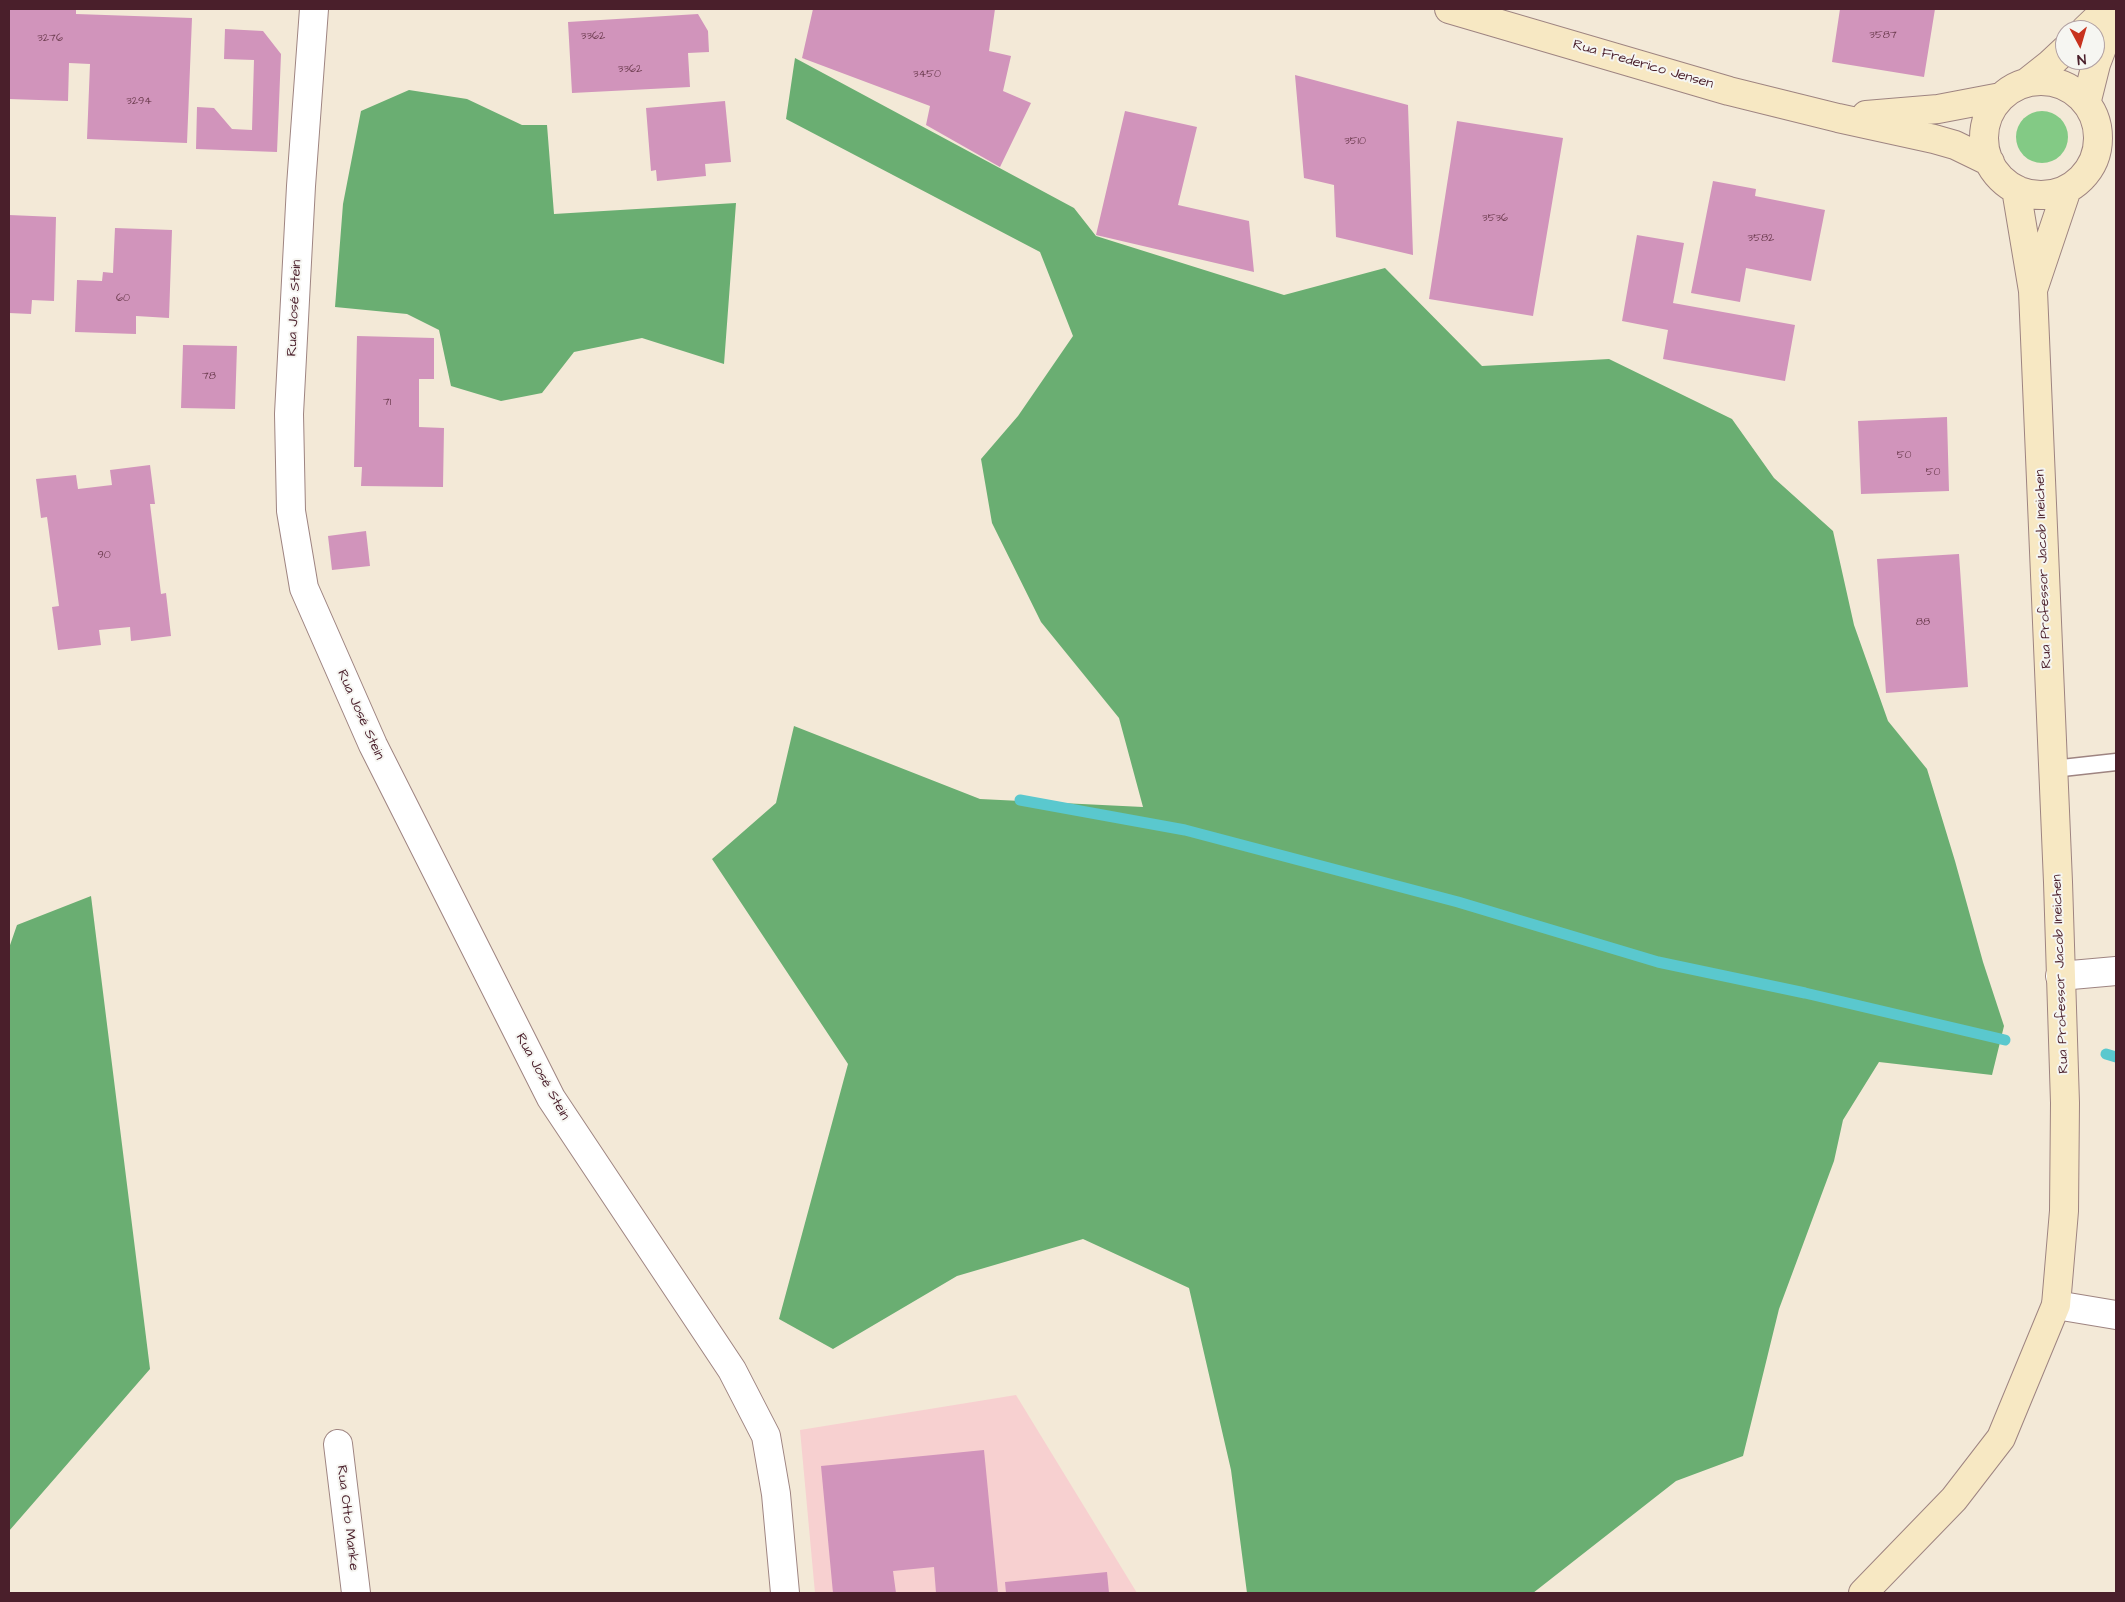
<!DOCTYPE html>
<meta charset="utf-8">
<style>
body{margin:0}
#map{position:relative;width:2125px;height:1602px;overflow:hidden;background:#f3e9d7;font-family:"Architects Daughter",sans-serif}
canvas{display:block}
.frame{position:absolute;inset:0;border:10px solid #4a1f2b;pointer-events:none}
.north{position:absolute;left:2055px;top:20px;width:50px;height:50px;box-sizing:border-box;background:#f6f6f2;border:1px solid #b1a0a2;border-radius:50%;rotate:174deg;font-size:14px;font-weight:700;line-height:20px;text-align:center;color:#4a1f2b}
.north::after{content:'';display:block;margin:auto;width:18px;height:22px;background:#c8321e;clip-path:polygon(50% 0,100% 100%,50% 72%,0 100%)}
</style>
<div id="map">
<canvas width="2125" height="1602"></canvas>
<div class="frame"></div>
<div class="north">N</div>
</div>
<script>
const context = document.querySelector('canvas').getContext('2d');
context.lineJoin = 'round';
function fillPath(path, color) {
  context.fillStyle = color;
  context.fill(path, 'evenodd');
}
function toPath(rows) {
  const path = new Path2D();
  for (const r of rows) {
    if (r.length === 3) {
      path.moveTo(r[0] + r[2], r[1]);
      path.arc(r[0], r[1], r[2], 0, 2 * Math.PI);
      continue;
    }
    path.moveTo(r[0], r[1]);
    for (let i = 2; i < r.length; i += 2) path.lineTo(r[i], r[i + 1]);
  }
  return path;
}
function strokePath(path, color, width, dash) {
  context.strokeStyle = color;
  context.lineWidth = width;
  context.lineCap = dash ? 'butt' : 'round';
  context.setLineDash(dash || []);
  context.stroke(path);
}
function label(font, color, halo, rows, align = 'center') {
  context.font = font + ' "Architects Daughter",sans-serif';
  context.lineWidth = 4;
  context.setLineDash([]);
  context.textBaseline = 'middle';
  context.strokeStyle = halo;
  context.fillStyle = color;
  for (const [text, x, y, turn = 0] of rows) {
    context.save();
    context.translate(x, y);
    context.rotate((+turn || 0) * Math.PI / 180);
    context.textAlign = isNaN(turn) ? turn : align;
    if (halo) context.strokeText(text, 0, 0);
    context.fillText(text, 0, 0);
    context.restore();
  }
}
fillPath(toPath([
 [1016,1395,1137,1593,815,1593,800,1430]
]), '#f7d0d0');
fillPath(toPath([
 [2042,137,26]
]), '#83ca85');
fillPath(toPath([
 [795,58,1074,208,1096,236,1284,295,1385,268,1482,366,1609,359,1732,419,1774,478,1833,531,1854,625,1888,721,1927,769,1955,861,1983,962,2004,1026,1992,1075,1879,1062,1843,1120,1834,1161,1779,1309,1743,1456,1676,1481,1533,1593,1247,1593,1231,1470,1189,1288,1083,1239,957,1276,833,1349,779,1319,848,1064,712,859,776,803,794,726,980,799,1143,807,1119,718,1041,622,992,523,981,459,1018,416,1073,336,1040,252,786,119],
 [409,90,467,99,522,125,547,125,554,214,736,203,724,364,642,338,574,352,542,393,501,401,451,386,439,330,407,314,335,307,343,204,361,111],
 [91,896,150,1369,9,1531,9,948,17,925]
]), '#6aae72');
strokePath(toPath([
 [1020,800,1185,830,1458,902,1658,962,1805,993,2005,1040],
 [2106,1054,2116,1057]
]), '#5ac8ce', 11);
fillPath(toPath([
 [9,9,76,9,76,14,192,18,187,143,87,139,90,64,69,63,68,101,9,99],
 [813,9,995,9,989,51,1011,56,1003,91,1031,103,1000,167,926,125,930,106,802,58],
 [1840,9,1935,9,1924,77,1832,62],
 [698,14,708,31,709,52,688,53,690,87,572,93,568,22],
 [225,29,263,31,281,54,277,152,196,149,197,107,214,108,232,129,252,130,254,60,224,59],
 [1295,75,1408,105,1413,255,1336,237,1334,185,1304,178],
 [725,101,731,162,705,164,706,176,657,181,656,170,651,171,646,108],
 [1125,111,1197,127,1178,205,1249,221,1254,272,1096,235],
 [1457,121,1563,138,1533,316,1429,299],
 [1713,181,1756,189,1755,196,1825,210,1811,281,1746,268,1740,302,1691,293],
 [9,215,56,217,54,301,32,300,31,314,9,313],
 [115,228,172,230,169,318,136,316,136,334,75,332,77,280,102,281,103,272,113,273],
 [1637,235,1684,243,1673,303,1795,325,1785,381,1663,359,1668,330,1622,321],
 [357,336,434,338,434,379,419,379,419,427,444,428,443,487,361,486,362,467,354,467],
 [183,345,237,346,235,409,181,408],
 [1947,417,1949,491,1861,494,1858,421],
 [150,465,155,504,150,504,161,594,166,593,171,636,131,641,130,627,99,630,101,645,58,650,52,607,59,606,47,517,41,518,36,479,76,475,78,489,112,485,110,470],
 [366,531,370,566,332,570,328,536],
 [1959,554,1968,687,1886,693,1877,559],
 [984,1450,998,1593,936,1593,934,1567,893,1571,896,1593,833,1593,821,1466],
 [1107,1572,1109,1593,1006,1593,1005,1582]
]), '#d194bb');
const lane = toPath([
 [2053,769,2116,762]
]);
const street = toPath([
 [314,9,301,186,289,414,291,511,304,588,373,745,551,1098,732,1370,766,1436,776,1494,785,1593],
 [2060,976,2116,971],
 [2056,1305,2116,1315],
 [338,1444,356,1593]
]);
const secondary = toPath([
 [1449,9,1729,91,1838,118,1934,139,1955,145,1990,162],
 [2085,30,2107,9],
 [2041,138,57],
 [2026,83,2050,64,2065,50],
 [2087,100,2096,64,2107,35,2116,17],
 [1866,115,1938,109,2001,97],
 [2034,287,2067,189],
 [1863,1593,1954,1499,2001,1438,2056,1305,2064,1211,2065,1103,2058,882,2033,291,2016,189]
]);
strokePath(lane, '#9e8481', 19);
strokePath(street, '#9e8481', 30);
strokePath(secondary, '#9e8481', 30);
strokePath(lane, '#fff', 16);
strokePath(street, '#fff', 28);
strokePath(secondary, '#f7e8c3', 28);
label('11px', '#6c3c4f', null, [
 ["3587",1883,36],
 ["3362",593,37],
 ["3276",50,39],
 ["3362",630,70],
 ["3450",927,75],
 ["3294",139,102],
 ["3510",1355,142],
 ["3536",1495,219],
 ["3582",1761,239],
 ["60",123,299],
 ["78",209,377],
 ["71",387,403],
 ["50",1904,456],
 ["50",1933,473],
 ["90",104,556],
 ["88",1923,623]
]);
label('14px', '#4a1f2b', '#f6f6f2', [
 ["Rua Frederico Jensen",1643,65,16],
 ["Rua José Stein",295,308,-87],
 ["Rua Professor Jacob Ineichen",2044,569,-92],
 ["Rua José Stein",360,715,66],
 ["Rua Professor Jacob Ineichen",2061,974,-92],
 ["Rua José Stein",542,1077,61],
 ["Rua Otto Manke",347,1518,83]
]);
</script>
